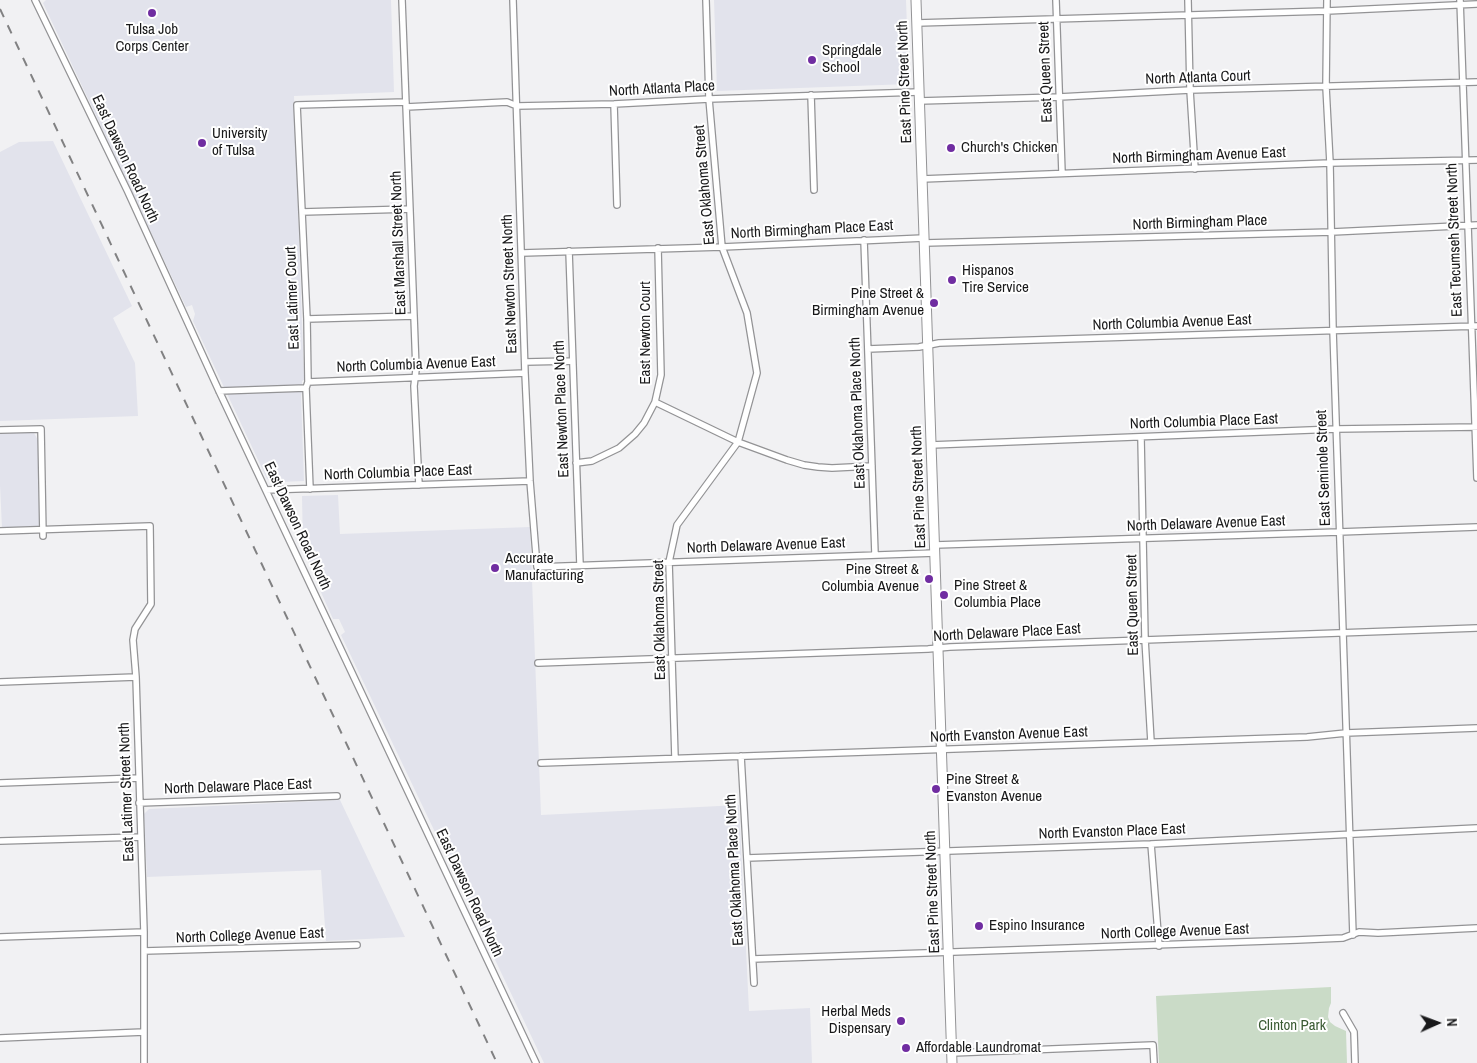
<!DOCTYPE html>
<style>
body{margin:0}
#map{position:relative;width:1477px;height:1063px;overflow:hidden;background:#f1f1f3;font-family:"Archivo Narrow",sans-serif}
canvas{display:block}
.north{position:absolute;left:1412px;top:998px;width:50px;height:50px;-webkit-text-stroke:4px #fff;paint-order:stroke;rotate:88deg;font-size:14px;font-weight:700;line-height:20px;text-align:center;color:#19191a}
.north::after{content:'';display:block;margin:auto;width:18px;height:22px;background:#19191a;clip-path:polygon(50% 0,100% 100%,50% 72%,0 100%)}
</style>
<div id="map">
<canvas width="1477" height="1063"></canvas>
<div class="north">N</div>
</div>
<script>
const context = document.querySelector('canvas').getContext('2d');
context.lineJoin = 'round';
function fillPath(path, color) {
  context.fillStyle = color;
  context.fill(path, 'evenodd');
}
function toPath(rows) {
  const path = new Path2D();
  for (const r of rows) {
    path.moveTo(r[0], r[1]);
    for (let i = 2; i < r.length; i += 2) path.lineTo(r[i], r[i + 1]);
  }
  return path;
}
function strokePath(path, color, width, dash) {
  context.strokeStyle = color;
  context.lineWidth = width;
  context.lineCap = dash ? 'butt' : 'round';
  context.setLineDash(dash || []);
  context.stroke(path);
}
function label(font, color, halo, rows, align = 'center') {
  context.font = font + ' "Archivo Narrow",sans-serif';
  context.lineWidth = 4;
  context.setLineDash([]);
  context.textBaseline = 'middle';
  context.strokeStyle = halo;
  context.fillStyle = color;
  for (const [text, x, y, turn = 0] of rows) {
    context.save();
    context.translate(x, y);
    context.rotate((+turn || 0) * Math.PI / 180);
    context.textAlign = isNaN(turn) ? turn : align;
    if (halo) context.strokeText(text, 0, 0);
    context.fillText(text, 0, 0);
    context.restore();
  }
}
fillPath(toPath([
 [46,0,391,0,394,92,294,96,304,380,302,381,302,391,301,396,304,481,279,482,267,479,193,321,195,314,192,305,186,307,43,3],
 [714,0,906,0,909,84,717,91],
 [53,141,132,306,113,318,135,363,138,416,0,421,0,152,19,142],
 [0,433,34,433,39,442,39,526,2,528,0,485],
 [338,495,340,534,530,527,541,815,739,805,749,1011,810,1008,812,1063,544,1063,480,928,481,925,476,916,475,916,341,635,345,632,339,619,333,619,320,590,322,581,314,571,303,548,302,496],
 [340,800,405,937,326,941,321,870,147,877,144,814,149,809]
]), '#e2e3ec');
fillPath(toPath([
 [1331,987,1331,1003,1329,1008,1328,1017,1330,1022,1335,1026,1346,1031,1347,1063,1159,1063,1156,996]
]), '#cadbc7');
const street = toPath([
 [35,0,128,192,219,391,536,1063],
 [402,0,414,316,416,370,414,386,419,485],
 [513,0,525,373,530,481,537,567,935,553],
 [1056,0,1062,173],
 [1188,0,1190,90,1195,169],
 [1327,0,1326,87,1330,163,1333,330,1353,935],
 [1460,0,1477,478],
 [917,23,1327,11,1477,4],
 [811,95,814,190],
 [919,101,1059,97,1190,90,1477,82],
 [614,104,617,205],
 [406,107,507,102,517,106,614,104,709,99,919,92],
 [922,179,1330,163,1477,160],
 [302,212,410,209],
 [864,240,875,554],
 [925,243,1332,232,1477,225],
 [569,251,580,565],
 [522,253,722,247,924,238],
 [307,319,414,316],
 [868,349,919,347,939,343,1477,326],
 [525,362,572,361],
 [308,382,525,373],
 [219,391,306,388],
 [655,402,738,442,787,460,804,465,818,467,832,468,872,466],
 [0,430,41,429,43,536],
 [1141,438,1145,639,1151,742],
 [931,445,1336,429,1477,427],
 [576,463,592,461,619,448,635,434,644,423,655,402,661,375,658,248],
 [310,489,306,388,308,382,307,319,297,105,406,102],
 [266,490,530,481],
 [0,531,150,526,151,604,135,629,133,640,136,677,144,932,144,1063],
 [935,545,1339,532,1477,527],
 [538,663,928,649,950,647,1477,628],
 [0,682,136,677],
 [741,756,754,983],
 [675,758,669,562,677,525,738,442,757,373,747,313,722,247,709,99,706,0],
 [541,763,1307,737,1346,733,1477,728],
 [0,783,138,778],
 [139,803,337,796],
 [0,841,140,837],
 [1151,844,1159,946],
 [747,858,1151,844,1477,828],
 [0,937,144,932],
 [144,951,357,945],
 [753,959,1297,940,1343,938,1359,932,1378,933,1477,928],
 [1343,1013,1354,1032,1355,1063],
 [0,1038,144,1032],
 [952,1053,1153,1045,1154,1063]
]);
const secondary = toPath([
 [916,0,952,1063]
]);
strokePath(street, '#939395', 8);
strokePath(secondary, '#939395', 11);
strokePath(street, '#fff', 5.5);
strokePath(secondary, '#fff', 9);
strokePath(toPath([
 [0,9,497,1063]
]), '#818182', 2, [9, 9]);
for (const [x, y, r, color] of [
 [152,13,5,"#702da1"],
 [812,60,5,"#702da1"],
 [202,143,5,"#702da1"],
 [951,148,5,"#702da1"],
 [952,280,5,"#702da1"],
 [934,303,5,"#702da1"],
 [495,568,5,"#702da1"],
 [929,579,5,"#702da1"],
 [944,595,5,"#702da1"],
 [936,789,5,"#702da1"],
 [979,926,5,"#702da1"],
 [901,1021,5,"#702da1"],
 [906,1048,5,"#702da1"]
]) {
  const dot = new Path2D();
  dot.arc(x, y, r, 0, 2 * Math.PI);
  context.fillStyle = color;
  context.fill(dot);
  strokePath(dot, '#fff', 2);
}
label('15px', '#19191a', '#fff', [
 ["Tulsa Job",152,30,"center"],
 ["Corps Center",152,47,"center"],
 ["Springdale",822,51],
 ["School",822,68],
 ["University",212,134],
 ["of Tulsa",212,151],
 ["Church's Chicken",961,148],
 ["Hispanos",962,271],
 ["Tire Service",962,288],
 ["Pine Street &",924,294,"right"],
 ["Birmingham Avenue",924,311,"right"],
 ["Accurate",505,559],
 ["Manufacturing",505,576],
 ["Pine Street &",919,570,"right"],
 ["Columbia Avenue",919,587,"right"],
 ["Pine Street &",954,586],
 ["Columbia Place",954,603],
 ["Pine Street &",946,780],
 ["Evanston Avenue",946,797],
 ["Espino Insurance",989,926],
 ["Herbal Meds",891,1012,"right"],
 ["Dispensary",891,1029,"right"],
 ["Affordable Laundromat",916,1048]
], 'left');
label('15px', '#19191a', '#fff', [
 ["East Queen Street",1046,72,-92],
 ["North Atlanta Court",1198,78,-2],
 ["East Pine Street North",905,82,-92],
 ["North Atlanta Place",662,89,-3],
 ["North Birmingham Avenue East",1199,156,-2],
 ["East Dawson Road North",125,159,65],
 ["East Oklahoma Street",705,185,-95],
 ["North Birmingham Place",1200,223,-2],
 ["North Birmingham Place East",812,230,-3],
 ["East Tecumseh Street North",1455,240,-92],
 ["East Marshall Street North",399,243,-92],
 ["East Newton Street North",510,284,-92],
 ["East Latimer Court",293,298,-92],
 ["North Columbia Avenue East",1172,323,-2],
 ["East Newton Court",646,333,-90],
 ["North Columbia Avenue East",416,365,-2],
 ["East Newton Place North",562,409,-92],
 ["East Oklahoma Place North",858,413,-92],
 ["North Columbia Place East",1204,422,-2],
 ["East Seminole Street",1324,468,-92],
 ["North Columbia Place East",398,473,-2],
 ["East Pine Street North",919,487,-92],
 ["North Delaware Avenue East",1206,524,-2],
 ["East Dawson Road North",297,526,65],
 ["North Delaware Avenue East",766,546,-2],
 ["East Queen Street",1133,605,-91],
 ["East Oklahoma Street",660,620,-91],
 ["North Delaware Place East",1007,633,-3],
 ["North Evanston Avenue East",1009,735,-2],
 ["North Delaware Place East",238,787,-2],
 ["East Latimer Street North",127,792,-92],
 ["North Evanston Place East",1112,832,-2],
 ["East Oklahoma Place North",735,870,-93],
 ["East Pine Street North",933,892,-92],
 ["East Dawson Road North",469,893,65],
 ["North College Avenue East",1175,932,-2],
 ["North College Avenue East",250,936,-2]
]);
label('15px', '#395a32', '#fff', [
 ["Clinton Park",1292,1026]
]);
</script>
